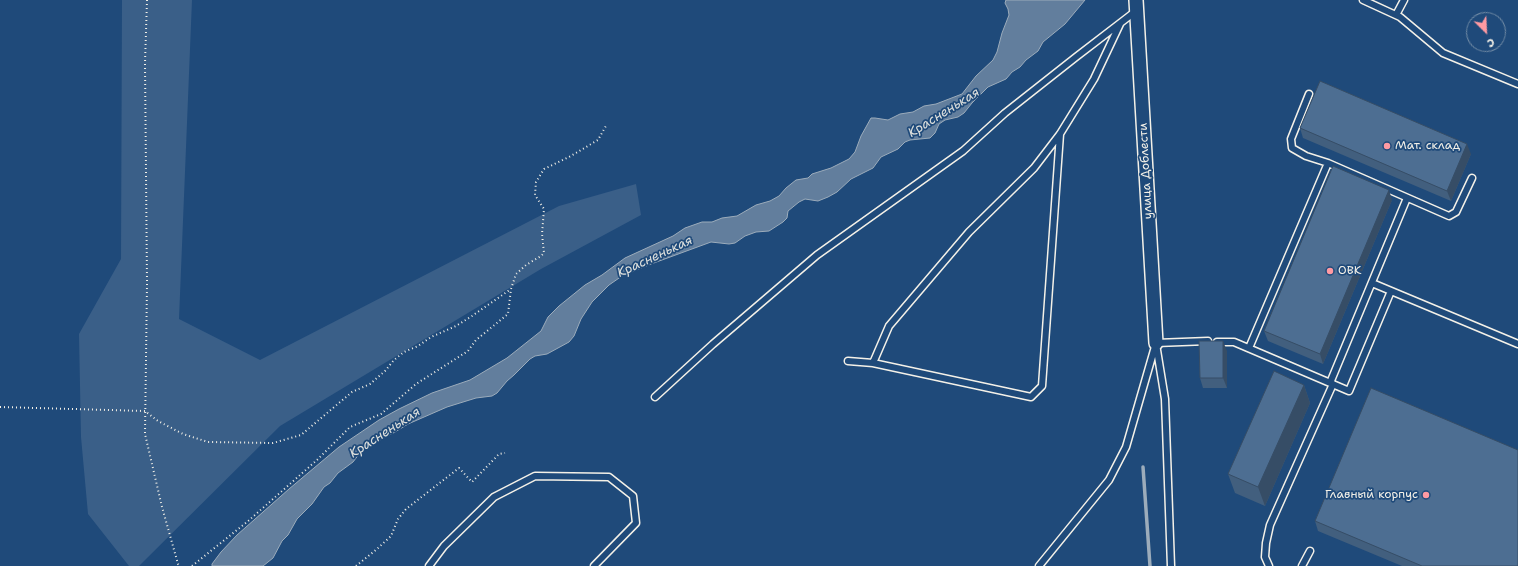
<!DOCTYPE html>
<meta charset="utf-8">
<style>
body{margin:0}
#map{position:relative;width:1518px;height:566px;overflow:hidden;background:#1f4a7a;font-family:"Shantell Sans",sans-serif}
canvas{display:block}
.north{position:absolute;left:1466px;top:12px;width:40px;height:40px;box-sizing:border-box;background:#1f4a7a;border:1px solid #748da6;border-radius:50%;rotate:156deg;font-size:11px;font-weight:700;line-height:16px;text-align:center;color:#f4f1e8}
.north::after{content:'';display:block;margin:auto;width:14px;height:18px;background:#ff9aa2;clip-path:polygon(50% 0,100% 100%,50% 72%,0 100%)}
</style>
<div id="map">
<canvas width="1518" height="566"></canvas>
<div class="north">С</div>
</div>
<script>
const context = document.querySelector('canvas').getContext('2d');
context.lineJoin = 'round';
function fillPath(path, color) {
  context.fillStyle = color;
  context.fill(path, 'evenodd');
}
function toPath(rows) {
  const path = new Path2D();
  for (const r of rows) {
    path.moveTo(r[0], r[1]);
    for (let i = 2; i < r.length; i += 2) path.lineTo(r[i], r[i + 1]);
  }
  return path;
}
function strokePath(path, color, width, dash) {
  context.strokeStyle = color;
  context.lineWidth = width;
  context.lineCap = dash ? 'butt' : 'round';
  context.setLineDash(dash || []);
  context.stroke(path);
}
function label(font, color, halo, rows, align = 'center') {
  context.font = font + ' "Shantell Sans",sans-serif';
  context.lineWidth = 3.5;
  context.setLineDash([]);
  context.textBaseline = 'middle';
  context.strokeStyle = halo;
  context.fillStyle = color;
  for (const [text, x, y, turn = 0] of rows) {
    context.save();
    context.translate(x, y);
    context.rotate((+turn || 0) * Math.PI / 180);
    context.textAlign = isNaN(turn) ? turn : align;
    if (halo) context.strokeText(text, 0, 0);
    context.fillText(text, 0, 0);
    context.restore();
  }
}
fillPath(toPath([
 [122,0,192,0,179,319,260,360,559,206,636,184,641,215,541,269,280,426,139,566,129,566,88,514,81,437,79,334,121,259]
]), '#3a5f88');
const water = toPath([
 [1006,0,1085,0,1065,24,1043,42,1038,51,1026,60,1020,67,1012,72,1006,79,988,87,972,103,964,113,958,117,945,120,939,124,935,133,930,138,910,140,905,142,898,149,881,157,873,168,851,179,837,192,828,197,818,201,805,199,799,202,788,211,787,218,783,222,769,231,756,232,745,236,735,243,729,244,711,242,651,264,622,276,609,285,592,302,581,319,574,336,569,342,547,354,535,356,530,359,514,375,507,381,497,393,492,396,476,398,447,407,408,424,395,432,363,449,353,462,338,473,330,483,324,487,312,504,297,519,288,535,282,541,273,558,263,566,212,566,212,564,221,552,237,535,289,489,339,447,379,420,399,409,432,393,470,380,507,358,541,331,548,317,559,306,585,285,602,275,625,258,673,236,685,228,702,222,712,222,722,218,737,216,756,205,770,201,779,196,786,188,796,180,808,178,812,174,831,168,849,159,855,152,861,136,871,118,875,118,888,120,900,114,913,112,924,106,936,104,962,94,976,76,993,60,997,52,1002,33,1009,15,1008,9,1005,3,1006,0]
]);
fillPath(water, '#627e9d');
strokePath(water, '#9cacbb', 1);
strokePath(toPath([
 [1143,467,1150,566]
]), '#9cacbb', 3.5);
const lane = toPath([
 [1363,0,1400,17,1443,53,1518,84],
 [1396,15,1404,0],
 [1309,94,1291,139,1292,148,1306,156,1328,163],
 [1372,283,1518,344],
 [1217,342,1234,342,1349,391,1391,291],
 [1156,343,1208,341],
 [1156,344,1165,399,1171,566],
 [1249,348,1328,163,1449,216,1456,212,1472,178],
 [848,361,873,363,1031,397,1042,386,1060,134],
 [873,363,889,326,969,232,1034,168,1060,134,1094,79,1120,24],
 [1330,383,1407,198],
 [655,397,713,344,817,255,963,151,1005,113,1076,57,1136,11],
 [429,566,444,546,494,497,535,476,609,477,633,496,636,523,594,566],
 [1039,566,1109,480,1126,447,1156,343],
 [1269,566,1265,557,1266,543,1270,525,1333,384],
 [1302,566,1310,551]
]);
const street = toPath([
 [1136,0,1156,343]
]);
strokePath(lane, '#f4f1e8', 9);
strokePath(street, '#f4f1e8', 16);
strokePath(toPath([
 [147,0,145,63,147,283,145,434,162,507,178,564,180,566],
 [0,407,145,411,158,421,183,434,208,442,273,443,301,435,352,392,370,384,385,371,394,360,404,352,418,346,431,337,456,326,472,316,511,289],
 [192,566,247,522,317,460,350,427,381,414,416,384,468,351,476,340,508,314,511,289,516,274,526,265,541,256,544,253,542,234,544,209,535,195,536,182,544,169,569,157,598,140,607,124],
 [356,566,377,549,391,536,398,519,406,509,459,468,472,482,499,454,505,453]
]), '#f4f1e8', 2, [1, 3]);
strokePath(lane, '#1f4a7a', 6);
strokePath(street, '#1f4a7a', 13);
fillPath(toPath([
 [1300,128,1471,154,1451,201,1303,138],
 [1392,200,1323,364,1268,341,1264,331],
 [1227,351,1227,388,1203,388,1200,378],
 [1304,385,1310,403,1265,506,1235,493,1228,474],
 [1315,521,1518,566,1402,566,1318,531]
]), '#425f7e');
fillPath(toPath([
 [1467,144,1471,154,1451,201,1447,191],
 [1389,190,1392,200,1323,364,1320,354],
 [1223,341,1227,351,1227,388,1223,378],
 [1304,385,1310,403,1265,506,1258,487]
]), '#364d66');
const building = toPath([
 [1320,81,1467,144,1447,191,1300,128,1320,81],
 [1333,166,1389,190,1320,354,1264,331,1333,166],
 [1199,341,1223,341,1223,378,1200,378,1199,341],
 [1274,371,1304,385,1258,487,1228,474,1274,371],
 [1371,388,1518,450,1518,566,1422,566,1315,521,1371,388]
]);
fillPath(building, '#4d6e92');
strokePath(building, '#364d66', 1);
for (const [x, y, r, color] of [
 [1387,146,4,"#ff9aa2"],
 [1330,271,4,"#ff9aa2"],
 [1426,495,4,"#ff9aa2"]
]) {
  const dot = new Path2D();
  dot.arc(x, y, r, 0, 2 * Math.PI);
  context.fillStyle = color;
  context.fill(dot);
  strokePath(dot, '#1f4a7a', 1.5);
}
label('12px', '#f4f1e8', '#1f4a7a', [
 ["Мат. склад",1395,146],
 ["ОВК",1338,271],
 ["Главный корпус",1418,495,"right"]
], 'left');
label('12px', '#f4f1e8', '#1f4a7a', [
 ["улица Доблести",1146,171,-93]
]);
label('italic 13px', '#dee0dd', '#1f4a7a', [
 ["Красненькая",944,113,-32],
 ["Красненькая",655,257,-25],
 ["Красненькая",385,433,-33]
]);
</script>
